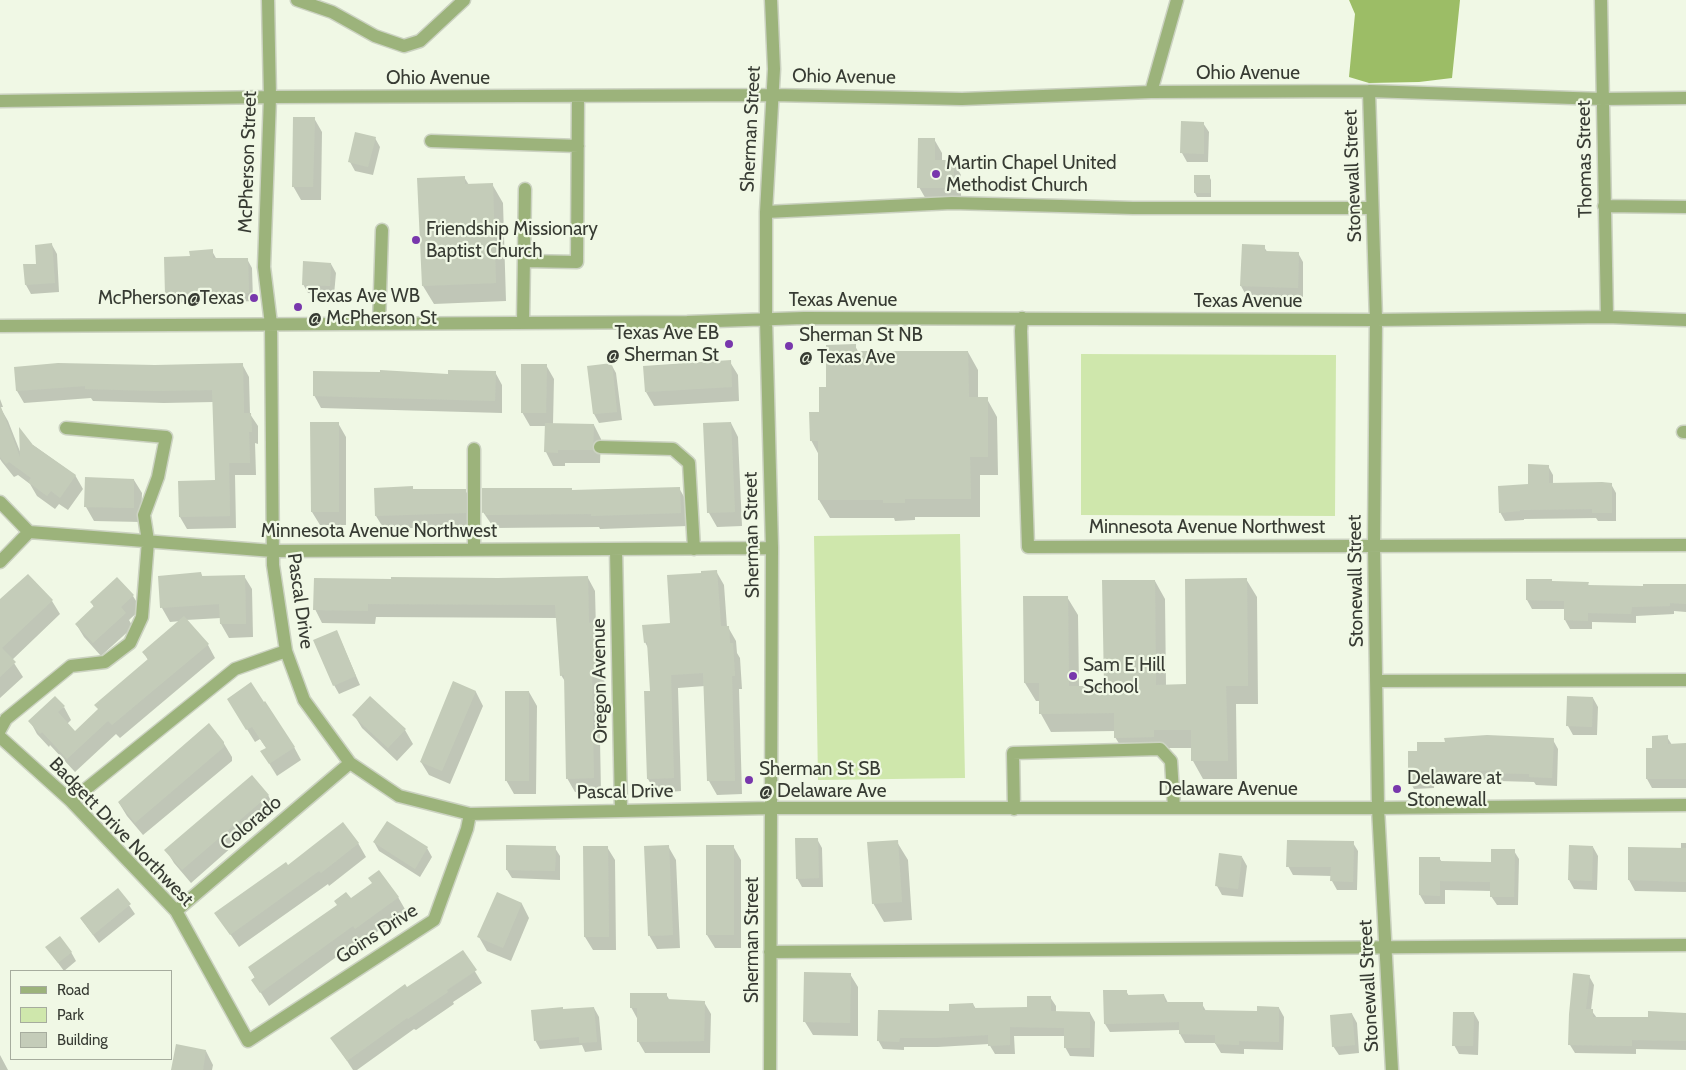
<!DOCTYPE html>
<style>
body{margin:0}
#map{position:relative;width:1686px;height:1070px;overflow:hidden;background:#f0f8e5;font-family:Cabin,sans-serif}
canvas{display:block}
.legend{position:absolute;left:10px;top:970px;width:162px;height:90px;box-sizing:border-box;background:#f0f8e5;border:1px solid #a6ac9e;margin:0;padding:6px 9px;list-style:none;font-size:15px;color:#373b33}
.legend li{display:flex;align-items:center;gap:10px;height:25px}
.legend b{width:25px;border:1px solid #a6ac9e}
</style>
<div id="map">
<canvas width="1686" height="1070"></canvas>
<ul class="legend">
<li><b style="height:6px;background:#9cb37b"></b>Road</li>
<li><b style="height:14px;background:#cfe7ac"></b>Park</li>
<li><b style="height:14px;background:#c4ccb9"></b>Building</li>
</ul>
</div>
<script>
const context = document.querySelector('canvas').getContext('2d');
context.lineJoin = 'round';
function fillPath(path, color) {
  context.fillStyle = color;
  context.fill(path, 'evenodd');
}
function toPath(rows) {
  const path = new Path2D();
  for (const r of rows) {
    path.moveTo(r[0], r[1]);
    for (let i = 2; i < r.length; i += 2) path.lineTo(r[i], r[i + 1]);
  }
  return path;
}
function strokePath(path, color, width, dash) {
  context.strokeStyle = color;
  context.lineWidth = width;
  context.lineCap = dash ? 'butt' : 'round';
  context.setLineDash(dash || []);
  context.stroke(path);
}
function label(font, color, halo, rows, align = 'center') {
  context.font = font + ' Cabin,sans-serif';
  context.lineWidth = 4.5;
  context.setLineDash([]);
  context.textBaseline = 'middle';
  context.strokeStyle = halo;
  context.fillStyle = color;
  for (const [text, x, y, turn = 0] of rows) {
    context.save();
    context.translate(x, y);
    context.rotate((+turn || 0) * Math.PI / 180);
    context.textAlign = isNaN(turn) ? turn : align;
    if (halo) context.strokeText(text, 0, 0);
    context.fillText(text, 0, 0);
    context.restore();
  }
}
fillPath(toPath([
 [1081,354,1336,355,1335,516,1081,515],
 [960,534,965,778,818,780,814,536]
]), '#cfe7ac');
fillPath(toPath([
 [1349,0,1460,0,1452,78,1419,82,1369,83,1349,77,1355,14]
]), '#9cbd66');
fillPath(toPath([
 [314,118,322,132,321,200,301,200,293,186],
 [1203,123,1209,132,1208,162,1187,162,1182,153],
 [375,138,380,147,373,175,355,171,350,162],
 [934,139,942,153,942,161,953,161,961,175,961,201,927,201,919,187],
 [1209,176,1211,180,1211,197,1197,197,1195,193],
 [464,177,469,185,492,184,503,203,506,301,434,304,423,286],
 [52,245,57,254,59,292,31,294,26,285],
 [1264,247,1268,253,1298,253,1303,262,1303,297,1246,295,1241,286],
 [212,251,217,260,247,259,252,268,253,301,233,302,231,299,172,303,167,294,191,258],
 [331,264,336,273,334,295,308,293,303,284],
 [855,346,859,353,968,352,978,370,978,399,987,399,997,417,998,475,980,475,980,517,915,517,915,520,895,521,894,518,830,518,819,500,819,455,811,440,827,388],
 [730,362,738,375,739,401,654,406,646,392],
 [242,364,249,377,250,414,258,426,258,444,255,443,256,475,235,475,236,528,187,529,180,517,216,482,214,402,164,403,93,401,91,398,24,403,17,391,15,368],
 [611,364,616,373,622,420,599,423,594,414,588,367],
 [546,365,554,379,553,424,594,425,601,439,600,463,565,463,565,466,553,466,546,452,546,426,530,426,522,412],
 [495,372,502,385,502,413,321,408,314,395,449,375],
 [0,399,3,407,0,407,8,421,21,454,33,445,75,475,83,489,68,510,59,504,55,509,37,496,30,484,18,475,14,477,2,462,0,459],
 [338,423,346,437,346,525,320,525,312,512],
 [731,423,738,437,742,526,717,527,709,513,705,424],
 [1548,466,1553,475,1553,484,1611,484,1616,493,1616,521,1598,521,1596,518,1524,519,1524,520,1505,521,1500,512,1530,486],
 [86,479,134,480,142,493,141,522,94,521,86,507],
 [679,488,687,502,688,526,600,529,599,527,494,528,483,512,573,491],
 [414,490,465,490,473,503,473,526,384,529,376,516],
 [716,571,724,585,727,627,728,627,736,641,737,653,740,658,742,689,739,689,742,794,717,795,709,781,705,686,678,688,681,791,656,793,648,779,645,692,652,692,648,648,645,642,672,625,702,574],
 [201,574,203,577,244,576,252,589,253,637,229,638,221,624,221,618,186,620,208,645,215,658,120,738,116,734,75,772,50,745,49,747,37,734,30,721,64,707,71,720,67,724,75,733,148,660,144,653,181,621,170,622,162,608,160,577],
 [588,578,595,591,596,630,600,637,605,687,599,687,601,792,575,792,567,778,566,683,561,675,557,618,376,617,375,624,322,623,315,609,498,579],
 [1246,579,1257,597,1258,704,1236,704,1237,779,1203,779,1193,761,1192,748,1164,748,1126,755,1115,737,1115,731,1051,732,1041,714,1040,701,1036,701,1025,683,1067,597,1078,615,1079,687,1105,687,1155,581,1165,599,1166,686,1187,685],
 [1552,582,1588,584,1589,586,1645,588,1644,585,1686,585,1686,612,1674,611,1674,614,1636,616,1636,623,1592,622,1592,629,1570,629,1565,620,1565,609,1532,609,1527,600],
 [133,596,141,609,129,620,133,627,101,656,84,637,76,624,94,607,91,602],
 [0,600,52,601,60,614,12,660,23,677,0,698],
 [341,641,360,685,339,694,334,685],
 [454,682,476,692,483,706,450,784,429,775,421,762],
 [529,692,537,706,536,794,514,794,506,780],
 [1593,698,1598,707,1597,735,1573,735,1568,726],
 [236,712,294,747,301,760,277,776,262,752,267,749,260,739,255,742],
 [354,715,405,730,413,744,397,761,362,728],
 [1667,737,1672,745,1686,745,1686,788,1652,788,1647,779,1647,749,1654,749],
 [1553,740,1558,749,1557,786,1536,785,1534,782,1498,781,1496,779,1434,783,1434,788,1414,789,1409,780,1418,752],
 [223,742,232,757,232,761,143,835,127,816,119,803],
 [268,795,275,809,191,883,174,863,166,850],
 [817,839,822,848,823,887,802,887,797,878],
 [374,842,427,848,432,857,420,877,379,851],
 [897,842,908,860,912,920,884,922,873,903],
 [358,843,366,857,329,886,328,884,239,947,216,913,288,866],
 [1353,843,1358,851,1357,890,1337,890,1332,881,1332,876,1293,875,1288,866],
 [1681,843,1686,843,1686,892,1635,891,1629,880,1681,850],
 [668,846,676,860,680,948,657,949,649,935],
 [733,846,741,860,741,948,715,948,707,935],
 [607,847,615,860,616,950,593,950,585,937],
 [1593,847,1598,856,1597,890,1574,889,1569,880],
 [555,848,560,856,560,880,512,878,507,870],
 [1514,851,1519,859,1518,905,1497,905,1491,896,1492,891,1445,890,1445,904,1425,904,1420,895,1420,858,1439,858,1442,862,1492,864],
 [1242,857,1247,866,1243,897,1222,895,1217,886],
 [118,889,135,914,99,943,81,919],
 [497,894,522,904,529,918,511,961,487,951,479,937],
 [398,897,406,911,363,942,361,939,269,1006,253,980,255,978,249,968,351,900],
 [47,948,71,952,76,961,64,971],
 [463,952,482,983,453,1002,454,1004,416,1030,414,1029,357,1070,353,1070,332,1038],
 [850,974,858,987,858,1036,813,1035,805,1022],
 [1589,976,1594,985,1591,1010,1597,1018,1649,1019,1686,1014,1686,1050,1636,1049,1636,1054,1575,1053,1570,1045],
 [1126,991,1129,996,1164,995,1168,1003,1202,1004,1206,1011,1258,1013,1279,1008,1284,1017,1283,1050,1244,1049,1244,1054,1221,1053,1215,1043,1185,1043,1180,1034,1180,1030,1110,1032,1105,1024],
 [666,994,670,1001,704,1002,711,1014,710,1053,645,1053,638,1041,638,1020,631,1007],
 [1050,997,1056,1006,1056,1012,1090,1013,1095,1022,1094,1057,1070,1056,1065,1047,1065,1036,1014,1036,1015,1054,995,1054,989,1044,938,1047,904,1047,904,1050,883,1049,878,1040,973,1004,976,1009,1028,1009],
 [594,1008,599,1017,602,1050,585,1052,582,1045,540,1049,535,1040,564,1010],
 [1474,1013,1479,1022,1478,1055,1459,1054,1454,1045],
 [1352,1014,1357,1023,1359,1053,1339,1055,1333,1046],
 [206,1051,213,1065,212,1070,172,1070],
 [0,1055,8,1070,0,1070]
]), '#0003');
fillPath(toPath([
 [293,117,315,117,313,187,292,187],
 [1181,121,1204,122,1204,154,1180,153],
 [355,132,376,137,368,167,348,162],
 [918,138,935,138,935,160,954,160,954,188,917,188],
 [1194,175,1210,175,1210,193,1194,193],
 [465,176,465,184,493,183,496,283,422,286,417,178],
 [52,243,55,283,25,285,23,264,36,264,35,245],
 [1242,244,1265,245,1265,251,1299,252,1298,288,1240,286],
 [213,249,213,258,248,258,249,293,226,293,226,291,165,295,164,257,190,256,189,251],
 [303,261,331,263,330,286,302,285],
 [856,344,856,351,968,351,969,397,988,397,988,457,970,457,971,499,905,499,905,503,883,503,883,500,818,500,818,441,810,441,809,412,819,412,819,387,826,387,826,345],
 [731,360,732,387,645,392,643,366],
 [58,363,155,365,243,363,244,413,251,413,252,432,249,432,250,463,229,463,230,516,179,517,178,481,215,480,212,390,156,391,85,389,85,386,16,391,14,367],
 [612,363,617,412,593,414,587,366],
 [521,364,547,364,546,413,521,413],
 [380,370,448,374,448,370,496,371,495,401,313,396,313,371,380,372],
 [0,407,1,407,20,457,19,427,33,445,76,475,60,498,51,491,47,496,28,482,31,478,9,462,6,464,0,457],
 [310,422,339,422,339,512,311,512],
 [731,422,735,512,707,513,703,423],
 [545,423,594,424,593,450,558,450,558,453,544,452],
 [1528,464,1549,465,1549,483,1602,482,1612,483,1612,513,1592,513,1592,509,1520,510,1520,511,1499,513,1498,486,1528,484],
 [85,477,134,479,134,508,84,507],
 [413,486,413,489,466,489,466,513,375,516,374,488],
 [680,487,681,513,591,516,591,514,485,515,485,512,482,513,482,488,572,488,572,490],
 [717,570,721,626,729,626,730,643,733,643,735,676,732,676,735,781,707,781,703,673,671,675,674,778,647,779,644,691,650,691,647,642,644,643,642,625,670,623,667,575,701,573,701,571],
 [201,572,202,576,245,575,246,624,220,624,219,604,160,608,158,576],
 [28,574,53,600,2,648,16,662,0,677,0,599],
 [588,576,589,623,593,622,598,673,592,674,594,778,566,779,564,675,560,676,555,605,368,604,368,611,313,610,314,578,391,579,391,577,498,578],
 [117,577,134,595,121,607,126,613,93,643,75,624,94,606,90,602],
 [1247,578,1248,686,1226,686,1228,761,1191,761,1191,730,1154,730,1154,737,1114,738,1114,713,1039,714,1039,683,1024,683,1023,596,1068,596,1069,686,1104,686,1102,580,1155,580,1156,685,1186,684,1185,579],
 [1526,579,1552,579,1552,581,1589,582,1588,585,1643,586,1643,584,1686,584,1686,604,1670,603,1670,606,1632,607,1631,614,1588,613,1588,621,1564,620,1564,601,1526,600],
 [184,616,209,644,112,725,108,721,67,759,42,732,40,734,28,721,55,696,65,706,58,712,75,731,98,709,94,705,148,659,142,652],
 [337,630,356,676,333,686,313,640],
 [453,681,476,691,442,771,420,762],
 [251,682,264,702,265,701,295,747,269,764,260,751,266,748,252,727,246,730,227,699],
 [505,691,529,691,529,781,505,781],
 [370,696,406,729,388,748,352,715],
 [1567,696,1593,697,1592,727,1566,726],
 [209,723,224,742,224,747,135,823,118,802],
 [1487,735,1554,738,1552,778,1529,777,1529,774,1491,773,1491,770,1430,774,1430,780,1408,780,1408,751,1417,751,1417,742,1445,742,1444,738],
 [1668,735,1668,744,1686,743,1686,779,1646,779,1646,748,1652,748,1652,736],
 [252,775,269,795,182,870,164,850],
 [387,821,428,847,415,869,373,842],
 [343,822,359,843,321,873,319,871,230,935,214,913,286,862,288,865],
 [795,838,818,838,819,878,796,879],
 [898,840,902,902,872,904,867,842],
 [1287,840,1354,841,1353,882,1330,881,1331,867,1286,867],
 [506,845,556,846,555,871,506,870],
 [669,845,673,935,648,936,644,846],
 [706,845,734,845,734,935,706,935],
 [1569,845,1593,846,1592,881,1568,880],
 [583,846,608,846,609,937,584,937],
 [1628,847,1686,848,1686,882,1628,880],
 [1491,849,1515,849,1514,897,1490,897,1490,882,1440,881,1440,896,1419,895,1419,857,1440,857,1440,861,1491,862],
 [1219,853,1242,856,1238,889,1215,886],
 [379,870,399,897,355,929,353,926,260,993,251,980,255,977,248,967,337,905,334,901,346,892,351,898,372,883,368,878],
 [118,888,131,904,93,935,80,918],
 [497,892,522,903,503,948,477,937],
 [60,936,72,952,58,963,45,947],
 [463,950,477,970,447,990,448,992,408,1019,407,1018,347,1061,330,1038,405,984,407,987],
 [804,972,851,973,850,1023,803,1022],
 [1573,973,1590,975,1586,1009,1593,1009,1593,1017,1648,1017,1648,1011,1686,1013,1686,1041,1632,1040,1632,1046,1568,1045,1569,1014],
 [1103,990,1127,990,1127,995,1164,994,1165,1002,1203,1002,1203,1010,1257,1011,1257,1006,1279,1007,1279,1042,1239,1041,1239,1045,1215,1044,1215,1035,1179,1034,1179,1022,1104,1024],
 [630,993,667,993,667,999,705,1001,704,1041,637,1042,637,1008,630,1008],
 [1027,996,1051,996,1051,1011,1090,1012,1090,1048,1064,1048,1064,1028,1010,1027,1010,1045,988,1046,988,1035,933,1038,900,1038,899,1042,877,1041,878,1010,949,1011,949,1004,973,1003,974,1008,1027,1007],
 [563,1007,563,1009,594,1007,597,1042,579,1043,579,1037,534,1041,531,1010],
 [1453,1012,1474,1012,1473,1046,1452,1046],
 [1352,1013,1355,1045,1332,1047,1330,1015],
 [176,1044,206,1050,203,1070,171,1070]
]), '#c4ccb9');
const minor = toPath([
 [268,0,270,97,264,267,271,324,273,565,286,651,304,700,350,763,399,796,470,814,771,808,1378,808,1686,805],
 [297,0,332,12,375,36,404,46,420,41,464,0],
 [1601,0,1607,317],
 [1369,91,1376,320,1374,545,1378,808,1392,1070],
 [1151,92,1177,0],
 [0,101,270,97,773,95,962,99,1151,92,1369,91,1602,99,1686,98],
 [431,141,578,146],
 [1604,206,1686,207],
 [766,212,952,203,1133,208,1372,208],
 [524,261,577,262,578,96],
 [1022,318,1021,331,1028,547,1686,545],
 [523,323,525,189],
 [379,324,382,230],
 [0,326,687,322,804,318,1376,320,1607,317,1686,320],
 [1683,432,1686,432],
 [600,447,673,449,689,463,694,549],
 [474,449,474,550],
 [0,502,29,532,273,551,772,548],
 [616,549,621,811],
 [0,562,29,532],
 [1376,681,1686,680],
 [0,730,6,719,71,666,105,662,130,643,142,617,148,541,144,515,158,477,166,437,66,428],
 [0,737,71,801,176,911,248,1041,434,920,467,829,470,814],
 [71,801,235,669,286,651],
 [1014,809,1013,753,1160,749,1171,761,1174,808],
 [176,911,350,763],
 [770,952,1686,945],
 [770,1070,772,548,766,320,766,212,774,69,771,0]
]);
strokePath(minor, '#cbd2c1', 15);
strokePath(minor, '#9cb37b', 12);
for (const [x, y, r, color] of [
 [936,174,5,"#7837ac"],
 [416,240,5,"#7837ac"],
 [254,298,5,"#7837ac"],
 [298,307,5,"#7837ac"],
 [729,344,5,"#7837ac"],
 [789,346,5,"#7837ac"],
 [1073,676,5,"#7837ac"],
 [749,780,5,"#7837ac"],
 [1397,789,5,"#7837ac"]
]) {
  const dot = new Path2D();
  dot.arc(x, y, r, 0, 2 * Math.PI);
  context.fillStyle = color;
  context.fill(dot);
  strokePath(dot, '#f0f8e5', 2);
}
label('19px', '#373b33', '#f0f8e5', [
 ["Ohio Avenue",1248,73],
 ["Ohio Avenue",844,77,1],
 ["Ohio Avenue",438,78],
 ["Sherman Street",751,129,-87],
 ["Thomas Street",1585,159,-91],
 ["McPherson Street",248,162,-88],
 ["Stonewall Street",1353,176,-92],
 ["Texas Avenue",843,300],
 ["Texas Avenue",1248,301],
 ["Minnesota Avenue Northwest",1207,527],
 ["Minnesota Avenue Northwest",379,531],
 ["Sherman Street",752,535,-91],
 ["Stonewall Street",1356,581,-91],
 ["Pascal Drive",300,601,82],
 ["Oregon Avenue",600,681,-91],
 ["Delaware Avenue",1228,789],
 ["Pascal Drive",625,792,-1],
 ["Colorado",251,823,-40],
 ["Badgett Drive Northwest",121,832,46],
 ["Goins Drive",377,934,-33],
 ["Sherman Street",752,940,-90],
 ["Stonewall Street",1369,986,-93]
]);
label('19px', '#373b33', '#f0f8e5', [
 ["Martin Chapel United",946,163],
 ["Methodist Church",946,185],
 ["Friendship Missionary",426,229],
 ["Baptist Church",426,251],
 ["Texas Ave WB",308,296],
 ["@ McPherson St",308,318],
 ["McPherson@Texas",244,298,"right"],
 ["Texas Ave EB",719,333,"right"],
 ["@ Sherman St",719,355,"right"],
 ["Sherman St NB",799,335],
 ["@ Texas Ave",799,357],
 ["Sam E Hill",1083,665],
 ["School",1083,687],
 ["Sherman St SB",759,769],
 ["@ Delaware Ave",759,791],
 ["Delaware at",1407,778],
 ["Stonewall",1407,800]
], 'left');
</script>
